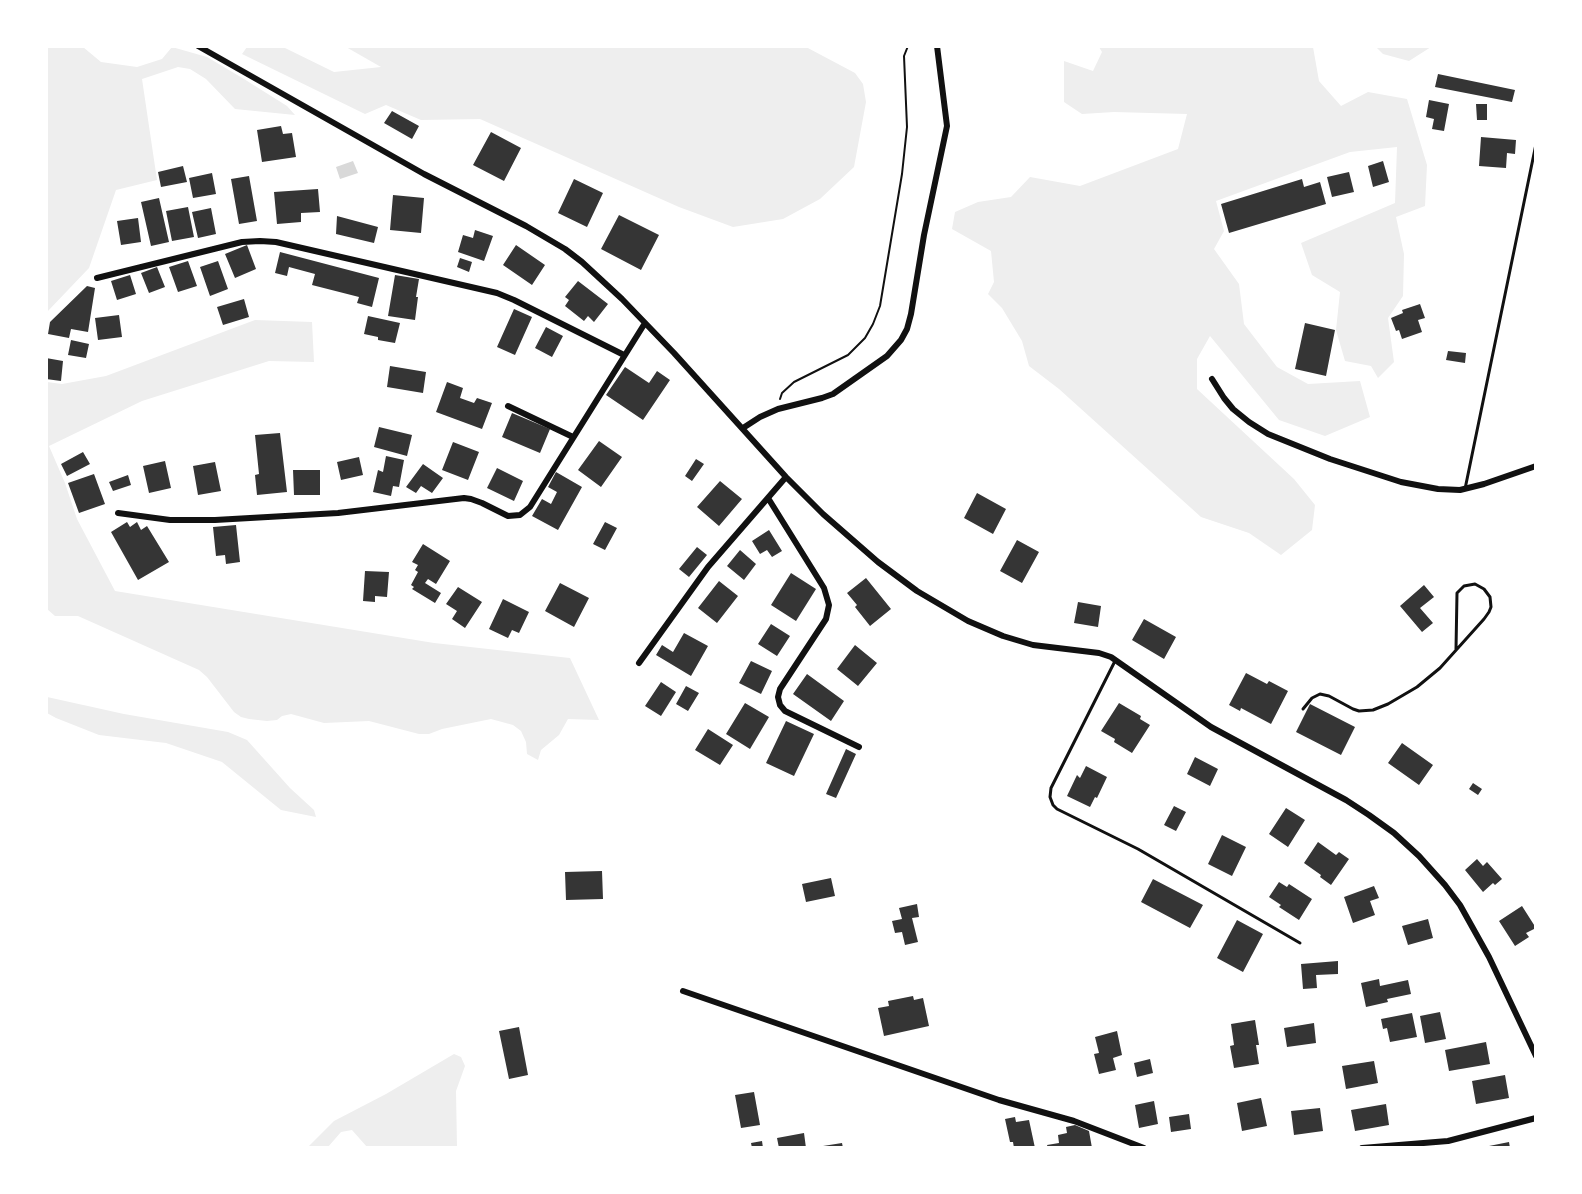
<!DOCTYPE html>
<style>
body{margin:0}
#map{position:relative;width:1582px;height:1194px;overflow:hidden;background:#fff;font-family:Ubuntu,sans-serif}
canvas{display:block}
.frame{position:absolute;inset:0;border:48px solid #fff;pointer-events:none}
</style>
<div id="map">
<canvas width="1582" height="1194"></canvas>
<div class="frame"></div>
</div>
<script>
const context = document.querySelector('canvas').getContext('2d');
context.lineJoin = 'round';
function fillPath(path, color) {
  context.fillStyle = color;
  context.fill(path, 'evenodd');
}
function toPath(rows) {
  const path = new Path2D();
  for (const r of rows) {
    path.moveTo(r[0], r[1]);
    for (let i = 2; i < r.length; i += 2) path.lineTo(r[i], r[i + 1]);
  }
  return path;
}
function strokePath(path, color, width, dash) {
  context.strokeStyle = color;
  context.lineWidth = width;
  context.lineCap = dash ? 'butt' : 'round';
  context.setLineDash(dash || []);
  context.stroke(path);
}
fillPath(toPath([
 [47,46,83,47,101,62,137,67,162,59,172,47,207,57,244,79,287,106,295,115,235,109,206,79,190,69,178,67,142,79,157,180,116,190,89,268,47,312],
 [247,47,283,47,334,72,381,67,346,47,806,47,855,73,863,84,866,102,854,167,820,199,783,219,733,227,679,207,480,119,421,120,386,105,365,114,242,54],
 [1099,47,1313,47,1319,81,1341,106,1368,92,1407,99,1427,165,1425,206,1396,217,1404,254,1403,296,1388,318,1394,362,1378,378,1371,366,1345,361,1336,330,1340,292,1312,275,1301,243,1395,203,1397,147,1350,152,1216,201,1224,231,1214,249,1239,284,1244,324,1277,367,1308,384,1360,381,1370,417,1325,436,1279,420,1210,336,1197,359,1197,389,1294,479,1315,505,1312,530,1281,555,1249,533,1201,517,1059,389,1029,366,1022,341,1002,308,988,294,994,282,991,251,952,229,955,212,978,202,1011,197,1030,177,1080,186,1178,149,1187,114,1114,112,1082,114,1064,102,1064,61,1093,71,1102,52],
 [1376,47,1431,47,1409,61,1383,54],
 [255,320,312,322,314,362,269,361,142,401,49,446,65,483,77,519,115,591,434,643,570,658,599,720,568,719,559,735,541,750,538,760,527,754,526,742,521,731,513,725,491,719,442,729,429,734,419,734,369,721,324,723,291,714,282,716,277,720,267,721,249,719,241,717,234,712,207,677,199,670,78,616,55,616,47,609,47,382,62,384,106,376],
 [47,697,124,714,228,732,247,740,290,788,314,810,316,817,281,810,222,762,166,743,99,735,56,718,47,713],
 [454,1054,461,1057,465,1066,456,1091,457,1147,367,1147,352,1130,341,1132,328,1147,308,1147,334,1121,386,1094]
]), '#eee');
fillPath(toPath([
 [353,161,358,173,340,179,336,167]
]), '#d9d9d9');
fillPath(toPath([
 [1438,74,1515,90,1512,102,1435,87],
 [1429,100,1449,104,1444,131,1432,129,1434,119,1426,117],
 [1476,104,1487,104,1487,120,1477,120],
 [392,111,419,126,412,139,384,123],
 [281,126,283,134,292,133,296,157,262,162,257,130],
 [491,132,521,148,504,181,473,165],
 [1481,137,1516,140,1515,154,1507,153,1506,168,1479,166],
 [1383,161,1389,182,1373,187,1368,166],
 [183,166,187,182,161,187,158,172],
 [1349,172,1354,192,1332,197,1327,177],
 [212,173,216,194,193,198,189,178],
 [249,176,257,221,239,224,231,179],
 [574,179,603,193,587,227,558,213],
 [1302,179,1304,187,1320,182,1326,204,1229,233,1221,204],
 [318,189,320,212,301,213,301,222,277,224,274,192],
 [393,195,424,198,421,233,390,230],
 [159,198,169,242,151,246,141,202],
 [188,207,194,237,172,241,166,211],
 [211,208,216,234,198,238,192,212],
 [619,215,659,235,641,270,601,249],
 [337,216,378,227,374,243,336,234],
 [138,218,141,242,121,245,117,221],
 [475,230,493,236,484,261,458,252,463,235,473,238],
 [247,245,256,269,235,278,225,254],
 [516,245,545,265,532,285,503,265],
 [280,252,379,278,372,307,357,303,359,297,312,285,315,274,289,267,287,276,275,273],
 [460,258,472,262,469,272,457,267],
 [188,261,197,286,178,292,169,267],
 [218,261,228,289,210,296,200,267],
 [157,267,165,287,149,293,141,273],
 [130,275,136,294,117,300,111,281],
 [395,275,419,279,416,297,418,297,415,320,388,316],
 [578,281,608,304,594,322,588,316,584,321,565,306,569,300,565,297],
 [87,286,95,288,88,332,71,329,69,338,48,334,50,322],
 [244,299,249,317,223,325,217,307],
 [1420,304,1425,318,1418,320,1422,332,1402,339,1399,330,1396,331,1391,318,1403,313,1402,310],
 [514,309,532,317,515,355,497,347],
 [119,315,122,337,98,340,95,318],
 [368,316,400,323,395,343,378,340,378,337,364,334],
 [1305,323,1335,330,1326,376,1295,369],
 [546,327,563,336,552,357,535,348],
 [71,340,89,344,86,358,68,355],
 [1448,351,1466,353,1465,363,1446,360],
 [46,358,63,361,61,381,46,379],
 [390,366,426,372,423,393,387,387],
 [625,367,649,383,657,371,670,380,643,420,606,395],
 [447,382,463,388,460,398,474,403,477,398,492,403,482,429,436,412],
 [512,413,550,429,540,453,502,437],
 [379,427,412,435,407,456,374,447],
 [280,433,287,492,257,495,255,475,259,474,255,435],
 [599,441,622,457,601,487,578,470],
 [453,442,479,452,468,480,442,470],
 [83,452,90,464,67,476,61,464],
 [386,456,404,460,399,487,393,486,391,496,373,492,378,470,383,472],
 [359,457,363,475,341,480,337,462],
 [696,459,704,464,692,481,685,476],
 [165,461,171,488,149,493,143,466],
 [215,462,221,491,198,495,193,466],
 [423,464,443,478,432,493,421,486,416,493,406,487],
 [497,468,523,481,514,501,487,488],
 [293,470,320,470,320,495,294,495],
 [556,472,582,487,558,530,532,516,542,499,551,504,557,492,548,487],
 [94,474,105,504,79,513,68,483],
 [128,475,131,485,113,491,109,482],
 [720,481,742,499,719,526,697,507],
 [977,493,1006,509,993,534,964,518],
 [127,522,130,527,137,522,141,530,147,526,169,562,138,580,111,532],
 [605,522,617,528,605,550,593,544],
 [236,525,240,562,226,564,225,555,216,556,213,527],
 [769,530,782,551,772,557,767,550,760,554,752,541],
 [1017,540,1039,552,1022,583,1000,571],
 [423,544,450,561,436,584,428,579,425,583,441,593,435,603,412,589,414,587,411,585,418,572,415,570,418,565,412,562],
 [697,547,707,555,689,577,679,569],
 [740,550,756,564,744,580,727,566],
 [365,571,389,572,387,597,375,596,375,602,363,601],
 [791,573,816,589,796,621,771,605],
 [866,578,891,609,870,626,855,607,857,605,847,593],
 [719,581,738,596,717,623,698,608],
 [560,583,589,598,574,627,545,611],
 [1424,585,1434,597,1420,608,1433,623,1422,632,1400,606],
 [458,587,482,602,465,628,452,619,457,611,446,604],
 [503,599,529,612,519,633,512,630,508,638,489,629],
 [1078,602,1101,606,1098,627,1074,623],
 [1144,619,1176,637,1164,659,1132,640],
 [771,624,790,636,777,656,758,644],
 [684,633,708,646,691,676,656,655,662,645,673,652],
 [855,645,877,663,858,686,837,669],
 [751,661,772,671,761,694,739,683],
 [1246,673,1267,684,1269,681,1288,691,1271,724,1241,708,1240,711,1229,705],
 [807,674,844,701,831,721,793,694],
 [661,682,676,692,661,716,645,706],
 [686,686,699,693,688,711,676,704],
 [745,703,769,717,750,749,726,734],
 [1119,703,1141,716,1140,719,1150,725,1132,753,1114,742,1115,739,1101,731],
 [1310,704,1355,727,1341,755,1296,732],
 [786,721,814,734,794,776,766,763],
 [708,729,733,745,720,765,695,750],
 [1402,743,1433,765,1419,785,1388,763],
 [846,749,856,754,836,798,826,794],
 [1195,757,1218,769,1210,786,1187,774],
 [1086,766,1107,777,1097,798,1095,797,1090,807,1067,796,1077,775,1080,778],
 [1473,783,1482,789,1478,795,1469,789],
 [1174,806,1186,812,1176,831,1164,825],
 [1286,808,1305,820,1288,847,1269,834],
 [1222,835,1246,847,1232,876,1208,864],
 [1318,842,1336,855,1339,852,1349,859,1331,885,1320,877,1321,875,1304,863],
 [1477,859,1483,866,1487,862,1502,879,1495,885,1493,883,1483,892,1465,870],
 [602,871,603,899,566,900,565,872],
 [831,878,835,896,806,902,802,884],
 [1153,879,1203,905,1190,928,1141,902],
 [1279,882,1287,887,1289,884,1312,899,1299,920,1279,907,1281,905,1269,897],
 [1374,886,1379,898,1370,901,1375,915,1353,923,1344,897],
 [917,904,919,917,912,918,918,942,905,945,902,932,895,933,892,921,902,919,899,908],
 [1522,906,1536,928,1526,933,1529,937,1515,946,1499,921],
 [1428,919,1433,938,1408,945,1402,926],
 [1237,920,1263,934,1243,972,1217,958],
 [1338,961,1338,974,1316,975,1317,988,1303,989,1301,964],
 [1379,979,1380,986,1408,980,1411,994,1387,999,1388,1002,1366,1007,1361,983],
 [913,996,914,1000,923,998,929,1026,884,1036,878,1008,889,1006,888,1001],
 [1440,1012,1446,1039,1425,1043,1420,1016],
 [1412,1013,1417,1037,1390,1042,1387,1028,1383,1029,1381,1019],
 [1255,1020,1259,1045,1256,1045,1259,1064,1234,1068,1230,1046,1234,1045,1231,1024],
 [1314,1023,1316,1043,1287,1047,1284,1028],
 [519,1027,528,1075,509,1079,499,1031],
 [1117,1031,1122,1055,1113,1058,1116,1070,1099,1074,1094,1054,1099,1053,1095,1037],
 [1486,1042,1490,1064,1449,1071,1445,1050],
 [1150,1059,1153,1073,1137,1077,1134,1063],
 [1374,1061,1378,1083,1346,1089,1342,1066],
 [1505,1075,1509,1098,1476,1104,1472,1081],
 [754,1092,760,1125,741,1128,735,1095],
 [1261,1098,1267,1126,1242,1131,1237,1103],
 [1154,1101,1158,1124,1139,1128,1135,1105],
 [1386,1104,1389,1125,1355,1131,1351,1110],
 [1320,1108,1323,1131,1294,1135,1291,1111],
 [1189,1114,1191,1129,1171,1132,1169,1117],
 [1015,1117,1016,1122,1029,1120,1035,1148,1014,1148,1013,1142,1010,1142,1005,1119],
 [1075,1125,1089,1131,1092,1148,1048,1148,1047,1145,1059,1143,1058,1135,1067,1133,1066,1127],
 [804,1133,806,1148,779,1148,777,1138],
 [762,1141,763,1148,752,1148,751,1143],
 [1509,1142,1510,1148,1489,1148,1489,1146],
 [842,1143,843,1148,823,1148,823,1146]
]), '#353535');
strokePath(toPath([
 [780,399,782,393,794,382,848,355,865,338,873,324,880,306,902,174,907,127,904,56,908,46]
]), '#111', 2);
strokePath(toPath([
 [1465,489,1536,144],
 [1115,661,1051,788,1050,797,1053,805,1057,809,1138,849,1300,943],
 [1303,709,1312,698,1320,694,1329,696,1353,709,1359,711,1373,710,1388,704,1417,687,1440,668,1484,619,1489,612,1491,607,1490,597,1484,589,1475,584,1464,586,1457,593,1456,649]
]), '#111', 3);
strokePath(toPath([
 [198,46,424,174,526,226,565,249,582,262,622,299,674,353,786,477,823,514,878,562,917,591,968,621,1003,636,1033,645,1099,653,1111,657,1211,727,1346,800,1369,815,1394,833,1419,856,1445,885,1460,905,1489,957,1536,1056],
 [97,278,242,242,260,241,276,242,497,293,514,300,624,355],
 [1212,379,1224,398,1233,409,1249,422,1268,434,1330,459,1401,482,1438,489,1460,490,1484,484,1536,466],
 [508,406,573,437],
 [743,428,760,417,778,409,822,398,833,394,887,356,901,340,907,329,911,314,924,235,947,126,937,46],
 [768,498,824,588,829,605,826,619,780,689,778,697,780,705,785,711,859,747],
 [118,513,170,520,215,520,338,513,464,498,471,499,482,503,508,516,520,515,530,507,645,323],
 [639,663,708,567,786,477],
 [683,991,999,1100,1074,1121,1144,1148],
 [1362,1148,1448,1141,1536,1118]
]), '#111', 6);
</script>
